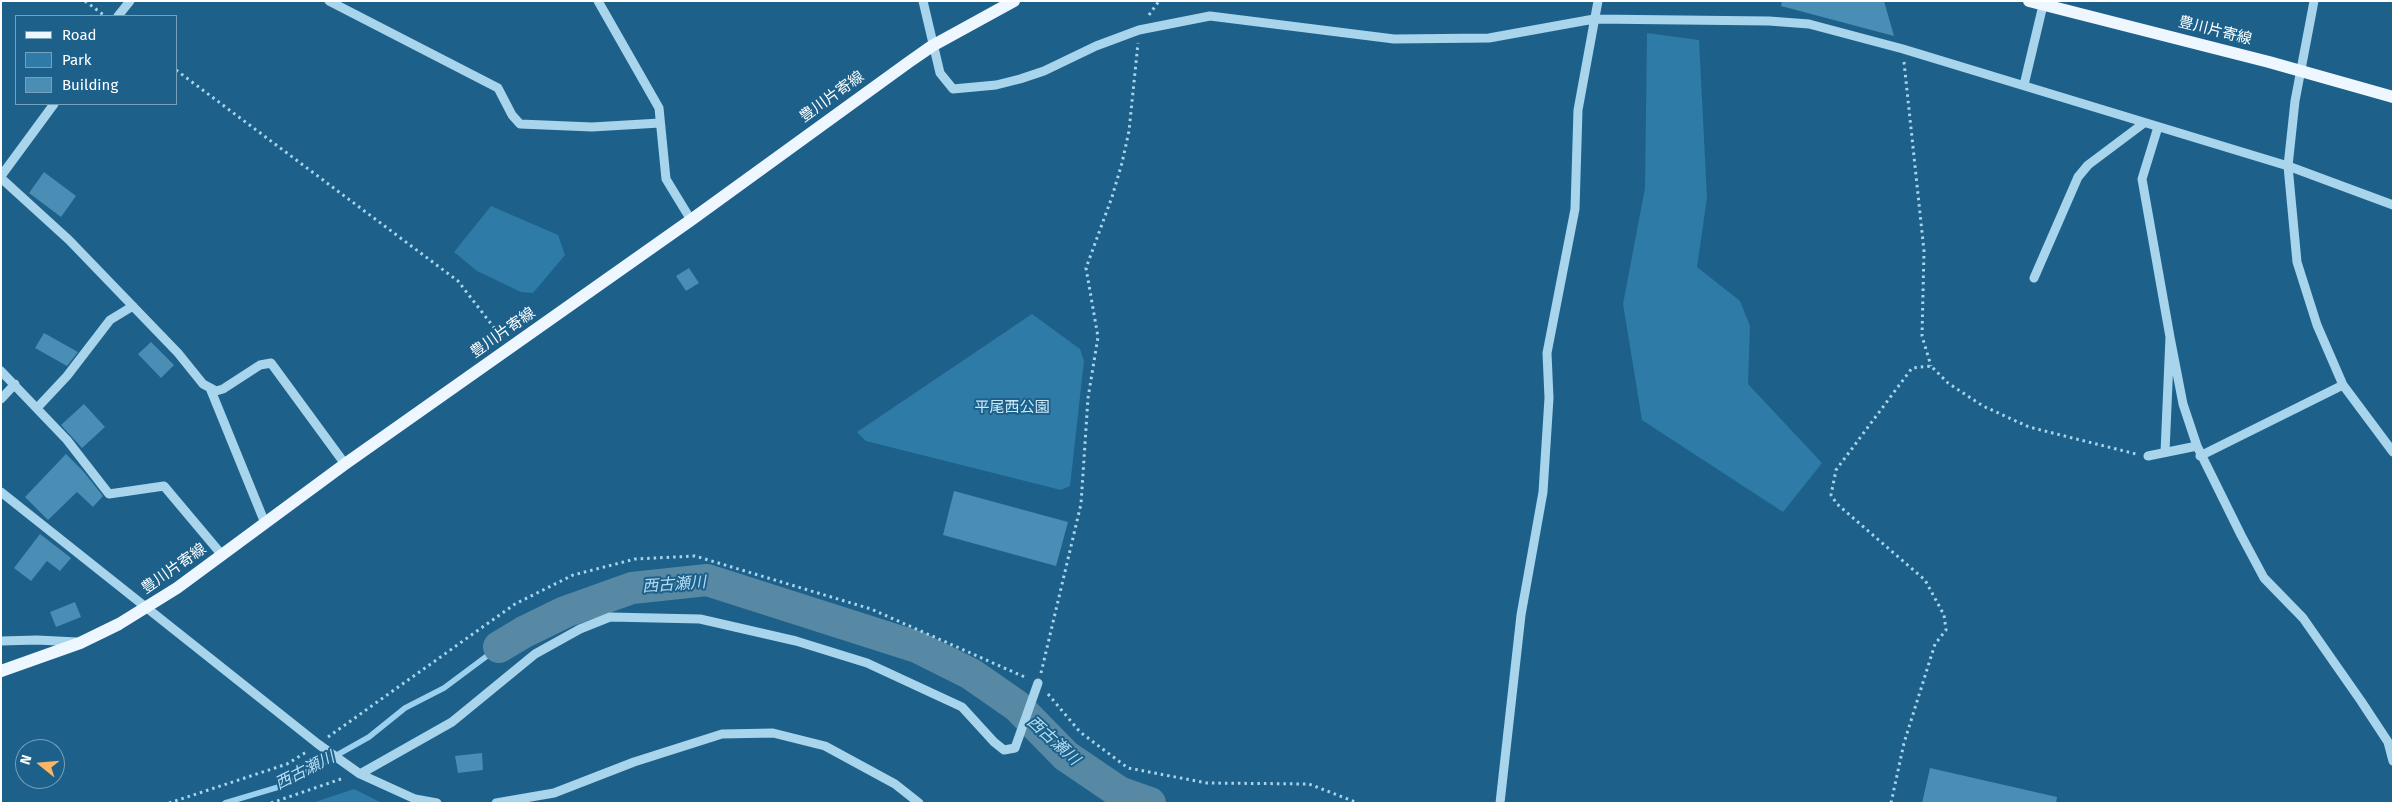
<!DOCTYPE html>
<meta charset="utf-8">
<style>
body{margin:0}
#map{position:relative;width:2394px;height:804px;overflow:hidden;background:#1d618b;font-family:"Fira Sans",sans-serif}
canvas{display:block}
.frame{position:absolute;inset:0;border:2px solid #fff;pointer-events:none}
.legend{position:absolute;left:15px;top:15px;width:162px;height:90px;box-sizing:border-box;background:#1d618b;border:1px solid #77a0b9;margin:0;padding:6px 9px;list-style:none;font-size:15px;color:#fff}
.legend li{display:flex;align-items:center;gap:10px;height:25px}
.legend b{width:25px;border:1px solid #77a0b9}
.north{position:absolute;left:15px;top:739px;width:50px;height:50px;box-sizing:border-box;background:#1d618b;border:1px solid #77a0b9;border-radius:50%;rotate:287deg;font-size:14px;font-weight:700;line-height:20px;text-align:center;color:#fff}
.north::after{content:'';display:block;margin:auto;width:18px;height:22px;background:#fcb566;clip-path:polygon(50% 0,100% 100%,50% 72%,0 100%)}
</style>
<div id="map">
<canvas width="2394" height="804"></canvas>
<div class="frame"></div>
<ul class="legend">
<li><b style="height:6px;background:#eef7ff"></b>Road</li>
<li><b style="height:14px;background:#2d7ba6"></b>Park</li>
<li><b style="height:14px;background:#4a8db5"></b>Building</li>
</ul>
<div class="north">N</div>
</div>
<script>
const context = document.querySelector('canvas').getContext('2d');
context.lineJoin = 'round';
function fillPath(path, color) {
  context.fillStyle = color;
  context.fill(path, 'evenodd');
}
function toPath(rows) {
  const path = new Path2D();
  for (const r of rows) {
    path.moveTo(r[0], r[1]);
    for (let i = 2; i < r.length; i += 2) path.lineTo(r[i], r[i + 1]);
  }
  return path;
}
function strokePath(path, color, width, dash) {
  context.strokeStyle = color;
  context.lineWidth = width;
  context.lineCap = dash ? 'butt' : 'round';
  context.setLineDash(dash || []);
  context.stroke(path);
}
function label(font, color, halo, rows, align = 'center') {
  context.font = font + ' "Fira Sans","Noto Sans JP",sans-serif';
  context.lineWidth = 4;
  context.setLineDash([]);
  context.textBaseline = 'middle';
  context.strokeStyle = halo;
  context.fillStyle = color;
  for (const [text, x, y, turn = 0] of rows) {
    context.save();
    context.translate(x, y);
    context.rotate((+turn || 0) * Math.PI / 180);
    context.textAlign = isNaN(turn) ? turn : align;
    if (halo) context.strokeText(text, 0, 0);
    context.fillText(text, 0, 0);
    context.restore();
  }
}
fillPath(toPath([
 [1647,33,1699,40,1707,198,1697,267,1740,301,1750,326,1748,384,1822,463,1783,512,1642,420,1623,304,1645,188],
 [491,206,558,235,565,255,533,293,521,292,477,271,454,252],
 [1032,314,1080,349,1084,361,1070,486,1061,490,866,441,857,432],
 [354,789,382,803,312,803]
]), '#2d7ba6');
strokePath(toPath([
 [225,803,282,786,369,737,405,708,444,688,499,647]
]), '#9bd1ee', 5.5);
strokePath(toPath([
 [499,647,524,632,565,612,632,588,707,580,917,647,971,674,1017,706,1066,756,1119,792,1150,803]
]), '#5788a4', 32);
fillPath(toPath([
 [1782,1,1884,1,1894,36,1781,6],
 [44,172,76,196,61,217,29,193],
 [689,268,699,283,686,291,676,276],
 [44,333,78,352,67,366,35,348],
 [151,342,174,365,161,378,138,354],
 [84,404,105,427,82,448,61,425],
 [66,454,83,471,103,496,93,507,77,492,48,520,25,497],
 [954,491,1068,522,1056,566,943,535],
 [40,534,71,558,60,571,47,561,31,581,14,568],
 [75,602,81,617,56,627,50,612],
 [482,753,483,770,458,773,455,756],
 [1930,768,2057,797,2056,803,1922,803]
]), '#4a8db5');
strokePath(toPath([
 [85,1,105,16],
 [1149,15,1159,1],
 [1904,62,1924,251,1922,336,1931,366],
 [176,70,458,281,502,338],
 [1041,673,1081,504,1088,398,1098,337,1086,268,1112,197,1122,163,1129,131,1138,43],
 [1048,694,1080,732,1128,768,1207,783,1309,784,1358,803],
 [328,737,515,604,573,575,635,559,695,556,871,609,1027,678],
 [169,803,287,764,308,751],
 [271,803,344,778],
 [1891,803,1904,743,1935,644,1946,630,1944,615,1925,580,1837,504,1831,495,1836,470,1912,368,1931,366,1948,383,1983,406,2029,427,2136,454]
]), '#a8d4ec', 3, [2.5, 4]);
strokePath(toPath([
 [329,1,498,88,512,115,520,124,592,127,660,123],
 [598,1,659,108,666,179,691,220],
 [923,1,940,73,953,89,996,85,1020,79,1044,71,1096,46,1139,30,1210,16,1394,39,1489,38,1594,19,1769,21,1809,24,1903,49,2288,166,2393,205],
 [2314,1,2295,101,2288,166,2297,262,2317,325,2343,385,2393,452],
 [118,16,130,1],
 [2024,85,2044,1],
 [2158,127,2142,179,2170,337,2165,452],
 [1,176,54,104],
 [1,178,69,240,178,353,203,384,216,391,223,389,260,365,271,363,345,464],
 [2034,278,2078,177,2088,165,2144,123],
 [2170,337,2183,404,2197,446,2241,535,2264,578,2303,618,2361,701,2388,742,2393,761],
 [1,371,67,440,109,494,164,486,222,555],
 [210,388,265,523],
 [1,399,15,384],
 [37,408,67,376,110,320,133,306],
 [2148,456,2197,446],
 [2200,456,2343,385],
 [1,492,318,744,360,774,415,799,437,803],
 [1,641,37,640,77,642],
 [360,774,452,722,535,654,580,629,610,617,700,619,796,641,867,663,962,707,994,742,1004,750,1015,748,1038,683],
 [496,803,554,793,634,762,722,734,773,733,825,746,895,784,919,803],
 [1500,803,1521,615,1543,492,1549,398,1547,353,1575,209,1578,110,1598,1]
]), '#a8d4ec', 9);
strokePath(toPath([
 [2029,1,2269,62,2393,97],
 [1,671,80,643,119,624,177,588,345,464,691,220,909,62,932,46,1014,1]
]), '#eef7ff', 12);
label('15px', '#fff', '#1d618b', [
 ["豊川片寄線",2215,31,14],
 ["豊川片寄線",832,97,-36],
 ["豊川片寄線",503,333,-35],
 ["豊川片寄線",174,569,-35]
]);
label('15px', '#cde9f9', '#1d618b', [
 ["平尾西公園",1012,408]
]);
label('italic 16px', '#b4ddf3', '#1d618b', [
 ["西古瀬川",674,585,-4],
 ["西古瀬川",1053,741,42],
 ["西古瀬川",305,771,-27]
]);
</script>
